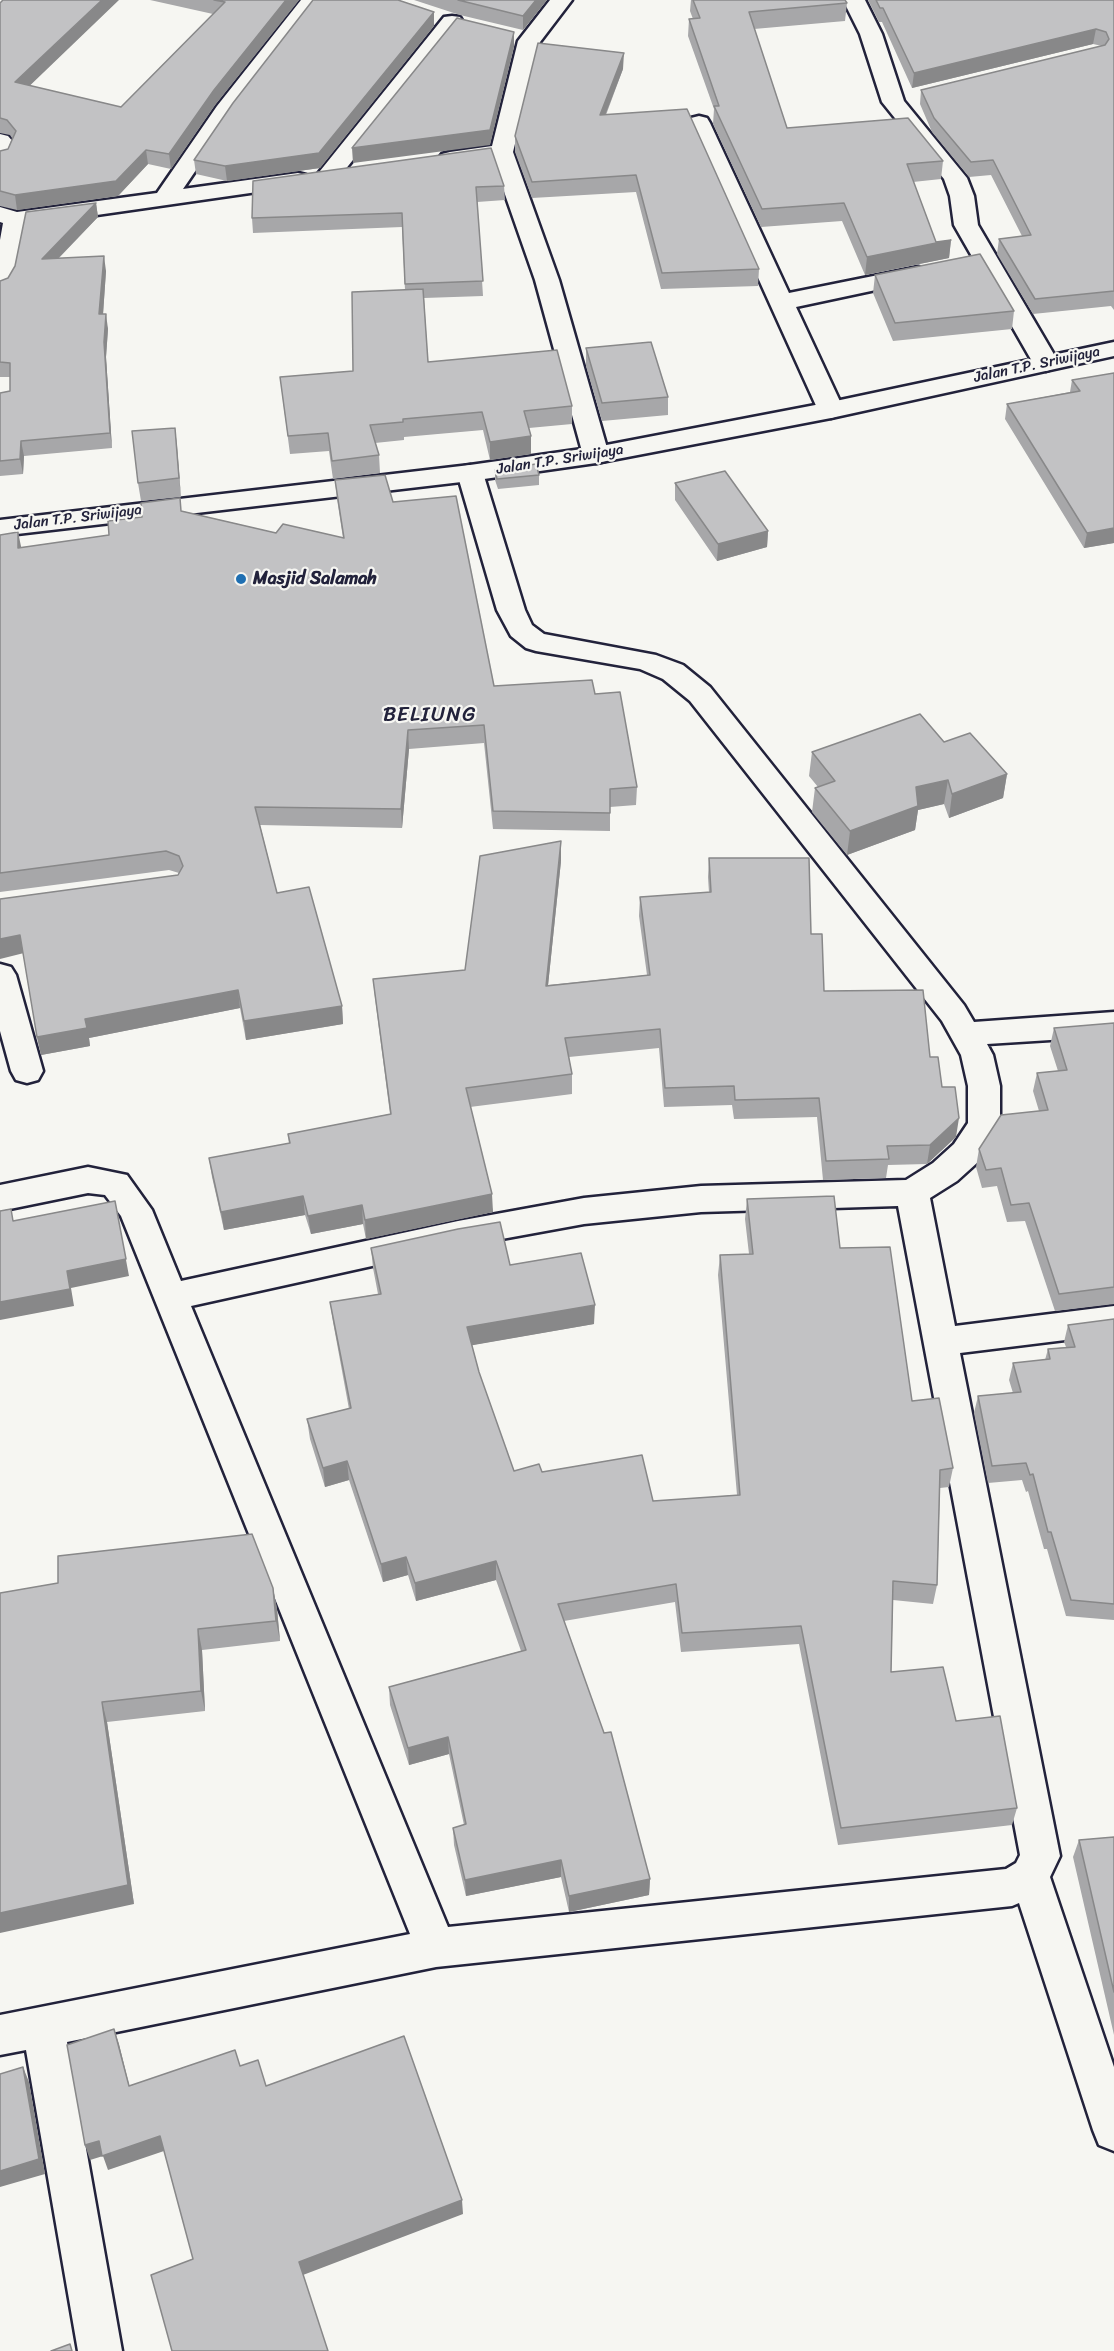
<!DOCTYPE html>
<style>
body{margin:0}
canvas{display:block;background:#f6f6f2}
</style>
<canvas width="1114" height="2351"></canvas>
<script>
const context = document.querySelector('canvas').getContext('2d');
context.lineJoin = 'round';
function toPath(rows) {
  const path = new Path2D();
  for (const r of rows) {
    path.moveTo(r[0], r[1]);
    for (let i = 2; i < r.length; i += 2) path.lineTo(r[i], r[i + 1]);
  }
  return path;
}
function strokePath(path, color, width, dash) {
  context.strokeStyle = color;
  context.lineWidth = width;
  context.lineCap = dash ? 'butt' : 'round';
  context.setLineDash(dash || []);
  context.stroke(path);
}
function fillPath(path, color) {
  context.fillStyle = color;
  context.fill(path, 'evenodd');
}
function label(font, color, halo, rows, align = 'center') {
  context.font = font + ' Sriracha,sans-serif';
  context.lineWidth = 4.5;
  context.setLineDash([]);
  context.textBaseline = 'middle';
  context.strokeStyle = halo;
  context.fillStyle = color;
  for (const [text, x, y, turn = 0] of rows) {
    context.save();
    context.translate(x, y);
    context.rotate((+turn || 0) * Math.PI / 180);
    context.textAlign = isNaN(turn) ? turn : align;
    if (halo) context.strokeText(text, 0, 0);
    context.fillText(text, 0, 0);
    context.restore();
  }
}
const street = toPath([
 [301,0,323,0,233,116,183,189,298,173,306,175,310,180,306,185,27,225,16,280,9,292,0,294,0,240,3,223,0,222,0,207,17,212,157,193,217,106,301,0],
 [550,0,572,0,540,42,513,152,559,280,609,455,605,461,596,463,587,461,583,455,535,280,493,160,450,166,442,164,438,159,442,154,450,152,492,146,518,41,550,0],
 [843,0,865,0,882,34,904,101,967,178,974,196,978,225,1059,363,1055,368,1046,371,1037,368,1033,363,954,225,950,196,944,179,882,102,860,34,843,0],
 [452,16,460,17,463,22,460,27,336,181,328,183,320,181,316,176,320,171,444,17,452,16],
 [699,116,707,118,710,123,789,293,918,267,927,269,930,274,927,279,918,281,796,307,844,410,840,415,831,418,822,415,818,410,688,123,691,118,699,116],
 [0,134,8,136,16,145,8,163,0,165,0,134],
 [470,465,479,467,483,473,525,610,532,625,544,634,656,655,683,665,710,687,964,1005,974,1022,1114,1012,1114,1036,987,1044,993,1055,1000,1086,1000,1124,978,1162,957,1181,930,1198,955,1326,1114,1306,1114,1334,960,1353,1060,1856,1050,1877,1114,2067,1114,2151,1099,2145,1093,2130,1019,1903,1012,1906,436,1967,67,2042,122,2351,78,2351,26,2050,0,2055,0,2015,410,1934,121,1216,105,1195,88,1193,0,1211,0,1185,88,1167,127,1175,152,1210,181,1281,458,1221,584,1198,701,1186,906,1180,933,1163,954,1144,968,1123,968,1086,961,1055,942,1021,690,701,663,679,640,669,536,651,526,648,511,636,497,610,457,473,461,467,470,465],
 [898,1206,1020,1855,1016,1863,1006,1869,448,1927,191,1306,458,1247,584,1224,701,1212,898,1206],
 [0,964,11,967,16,975,43,1071,38,1080,27,1083,16,1080,11,1071,0,1031,0,964]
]);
const secondary = toPath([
 [1114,342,1114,356,831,418,596,463,470,481,0,536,0,520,470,465,596,447,831,402,1114,342]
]);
strokePath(street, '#22223b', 5);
strokePath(secondary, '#22223b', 5);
fillPath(street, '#f6f6f2');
fillPath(secondary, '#f6f6f2');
fillPath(toPath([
 [150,0,299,0,215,105,171,169,148,164,118,196,17,210,0,206,0,151,8,149,12,138,10,135,0,133,0,3,29,86,121,107,213,14],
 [414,0,547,0,523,30,460,15],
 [691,0,845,0,847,3,845,21,754,29,787,128,943,161,941,179,913,182,936,242,951,240,949,258,865,275,842,221,761,227,713,124,714,109,688,36,689,19,693,19,690,11],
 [868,0,1114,0,1114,310,1111,306,1033,314,997,254,999,239,1022,236,991,175,969,177,932,132,920,104,921,90,1102,46,1093,44,912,88,882,22,879,22],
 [434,26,320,168,227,181,196,174,194,160],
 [623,69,606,115,759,269,758,286,661,289,636,192,532,198,515,152,515,136],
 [253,181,504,186,505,200,477,202,483,296,424,298,428,362,572,406,572,424,529,428,531,436,531,454,490,460,483,430,404,437,404,440,375,443,379,455,380,473,333,479,329,451,290,454,280,377,353,371,405,290,402,227,253,233,252,218],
 [96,203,98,217,59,258,106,271,103,314,108,329,106,357,112,448,24,456,23,474,0,476,0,393,10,391,10,377,0,377,0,281,8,278],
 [875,275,1014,311,1012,329,893,341,873,293],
 [586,348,668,397,668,415,602,421,586,366],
 [1114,373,1114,543,1084,548,1005,419,1007,404,1070,392,1072,380],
 [175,428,181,497,141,501,138,483],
 [495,470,539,475,539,485,498,489,495,480],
 [335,480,393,502,494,686,595,694,637,787,636,805,610,807,610,831,493,829,484,743,409,749,402,828,260,825,277,893,342,1006,343,1024,246,1040,240,1008,89,1038,90,1046,41,1055,37,1037,23,953,178,875,179,873,169,870,0,892,0,535,21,548,109,535,182,511,276,533,343,538,337,499],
 [675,483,768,531,767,547,717,561,675,500],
 [944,742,1007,774,1003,798,949,818,944,804,918,810,915,830,847,855,812,812,815,788,818,787,809,776,812,752],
 [709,858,811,934,824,991,930,1057,942,1087,956,1137,927,1164,888,1165,886,1178,823,1180,817,1117,734,1119,732,1105,664,1107,659,1048,569,1057,572,1074,572,1094,470,1107,493,1212,366,1239,363,1224,311,1234,305,1215,224,1230,212,1177,209,1158,289,1144,288,1134,390,1114,375,998,373,979,465,970,561,861,548,985,647,975,639,916,640,897,709,893,708,877],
 [1114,1023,1114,1304,1055,1311,1025,1221,1007,1222,997,1186,982,1188,976,1167,979,1149,1039,1111,1033,1091,1037,1073,1058,1071,1050,1046,1054,1028],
 [747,1199,840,1248,912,1401,953,1468,949,1487,940,1488,937,1585,933,1604,893,1600,891,1672,956,1721,1017,1808,1012,1825,838,1845,799,1644,681,1652,675,1602,564,1621,650,1879,649,1895,569,1912,561,1877,466,1896,454,1845,453,1828,464,1825,449,1754,409,1765,390,1705,389,1687,521,1651,496,1580,416,1601,408,1575,383,1582,349,1480,325,1487,310,1439,307,1419,349,1409,333,1322,330,1302,378,1294,373,1268,371,1248,510,1265,594,1324,472,1345,479,1372,514,1471,542,1472,653,1501,737,1495,718,1275,720,1255,749,1254,745,1219],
 [1114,1319,1114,1620,1066,1616,1047,1549,1044,1549,1028,1491,1026,1492,1022,1480,988,1483,974,1413,978,1396,1013,1393,1009,1380,1013,1363,1045,1360,1048,1349,1066,1347,1064,1342,1068,1325],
 [273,1588,277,1609,280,1641,202,1650,205,1711,107,1722,134,1904,0,1593],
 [1114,1837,1114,2035,1073,1857,1079,1840]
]), '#a7a7a9');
fillPath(toPath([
 [102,0,119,0,18,97,15,82],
 [286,0,299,0,215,105,171,169,169,154,214,90],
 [536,0,547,0,523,30,523,16],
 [434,12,434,26,320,168,227,181,225,166],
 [1096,29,1093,44,912,88,914,73],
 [514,32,514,47,490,145,353,163,352,148],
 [624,53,623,69,599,131,600,115],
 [146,150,148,164,118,196,17,210,15,195],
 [96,203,98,217,44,273,42,259],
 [951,240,949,258,865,275,867,257],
 [104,256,106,271,102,329,99,314],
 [106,314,108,329,106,357,112,448,110,433,104,342],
 [175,428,177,446,181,497,179,478],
 [531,436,531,454,490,460,490,442],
 [21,441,24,456,23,474,20,459],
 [1114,528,1114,543,1084,548,1087,533],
 [768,531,767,547,717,561,718,544],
 [18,532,22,551,18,548],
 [408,730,409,749,402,828,401,809],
 [1007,774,1003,798,949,818,952,794],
 [948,780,944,804,918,810,915,830,847,855,850,831,916,787],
 [561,841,561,861,546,1005,546,986],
 [20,935,24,953,0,959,0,939],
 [238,990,240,1008,89,1038,90,1046,41,1055,37,1037,85,1019],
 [342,1006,343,1024,246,1040,244,1021],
 [959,1118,956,1137,927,1164,930,1145],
 [492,1194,493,1212,366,1239,365,1220],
 [303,1196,305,1215,224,1230,221,1212],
 [115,1201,129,1276,71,1288,74,1306,0,1320,0,1302,67,1271],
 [362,1205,363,1224,311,1234,308,1216],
 [595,1305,594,1324,468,1346,467,1327],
 [347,1461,349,1480,325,1487,323,1468],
 [406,1557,408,1575,383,1582,381,1564],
 [496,1561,496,1580,416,1601,415,1583],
 [273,1588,277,1609,280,1641,276,1621],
 [198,1629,202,1650,205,1711,201,1691],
 [102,1702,107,1722,134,1904,0,1933,0,1913],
 [448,1737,449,1754,409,1765,408,1748],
 [561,1860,561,1877,466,1896,465,1880],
 [650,1879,649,1895,569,1912,569,1896],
 [114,2029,119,2044,133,2101,129,2086],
 [23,2067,29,2082,45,2174,0,2187,0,2171],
 [160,2136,164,2151,108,2170,103,2156,90,2160,85,2145,99,2141],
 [462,2200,463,2214,303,2275,299,2262]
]), '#888889');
const building = toPath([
 [3,0,102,0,15,82,121,107,225,2,214,0,286,0,214,90,169,154,146,150,116,181,15,195,0,191,0,151,8,149,16,131,7,120,0,118,0,3,3,0],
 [313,0,398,0,434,12,319,153,225,166,194,160,233,103,313,0],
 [458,0,536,0,523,16,458,0],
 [693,0,845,0,847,3,749,12,787,128,908,118,943,161,907,164,936,242,951,240,867,257,844,203,762,209,714,106,719,106,689,19,700,18,693,0],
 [876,0,1114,0,1114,291,1035,299,999,239,1031,235,993,160,971,162,934,118,921,90,1105,45,1109,39,1106,32,1096,29,914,73,883,8,880,8,876,0],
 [457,18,514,32,490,130,352,148,457,18],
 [538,43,624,53,600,115,687,109,759,269,662,273,636,175,532,182,515,136,538,43],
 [491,148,504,186,476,187,483,281,405,284,402,213,252,218,253,181,491,148],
 [96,203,42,259,104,256,99,314,106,314,104,342,110,433,21,441,20,459,0,461,0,393,10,391,10,363,0,362,0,281,8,278,15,266,26,212,96,203],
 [980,254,1014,311,895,323,875,275,980,254],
 [423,289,428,362,557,350,572,406,524,411,531,436,490,442,482,412,403,419,403,422,370,425,379,455,332,461,328,433,288,436,280,377,353,371,352,292,423,289],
 [651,342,668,397,602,403,586,348,651,342],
 [1114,373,1114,528,1087,533,1007,404,1080,391,1072,380,1114,373],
 [175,428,179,478,138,483,132,431,175,428],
 [536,464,539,475,497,479,495,470,536,464],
 [725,471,768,531,718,544,675,483,725,471],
 [385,475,393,502,456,496,494,686,592,680,595,694,620,692,637,787,610,789,610,813,493,811,484,725,408,730,401,809,255,807,277,893,309,887,342,1006,244,1021,238,990,85,1019,87,1028,37,1037,20,935,0,939,0,899,178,875,183,866,179,856,166,851,0,873,0,535,18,532,18,548,109,535,108,521,142,517,141,503,180,498,181,511,276,533,283,524,344,538,335,480,385,475],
 [920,714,944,742,970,733,1007,774,952,794,948,780,916,787,918,806,850,831,815,788,835,781,812,752,920,714],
 [561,841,546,986,650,975,640,897,711,892,709,858,809,858,811,934,822,934,824,991,923,990,930,1057,938,1057,942,1087,955,1087,959,1118,930,1145,887,1146,889,1159,826,1161,819,1098,735,1100,734,1086,665,1088,660,1029,565,1038,572,1074,466,1088,492,1194,365,1220,362,1205,308,1216,303,1196,221,1212,209,1158,290,1143,288,1134,391,1114,373,979,465,970,480,856,561,841],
 [1114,1023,1114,1287,1059,1294,1029,1203,1011,1205,1001,1168,986,1170,979,1149,1001,1115,1048,1110,1037,1073,1067,1070,1054,1028,1114,1023],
 [834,1196,840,1248,890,1247,912,1401,939,1398,953,1468,940,1470,937,1585,893,1581,891,1672,943,1667,956,1721,1000,1716,1017,1808,841,1828,801,1626,682,1633,676,1584,558,1604,604,1733,611,1732,650,1879,569,1896,561,1860,465,1880,453,1828,466,1824,448,1737,408,1748,389,1687,526,1650,496,1561,415,1583,406,1557,381,1564,347,1461,323,1468,307,1419,351,1408,330,1302,381,1294,371,1248,458,1229,500,1222,510,1265,581,1253,595,1305,467,1327,479,1372,514,1471,539,1464,542,1472,642,1455,653,1501,740,1495,720,1255,753,1254,747,1199,834,1196],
 [115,1201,126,1259,67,1271,70,1289,0,1302,0,1211,11,1209,13,1221,115,1201],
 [1114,1319,1114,1604,1071,1600,1051,1532,1048,1532,1033,1474,1030,1475,1026,1463,992,1466,978,1396,1021,1392,1013,1363,1050,1359,1048,1349,1075,1347,1068,1325,1114,1319],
 [252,1534,273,1588,276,1621,198,1629,201,1691,102,1702,128,1885,0,1913,0,1593,58,1583,58,1556,252,1534],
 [1114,1837,1114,1992,1079,1840,1114,1837],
 [114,2029,129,2086,235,2050,240,2066,258,2060,266,2086,404,2036,462,2200,299,2262,328,2351,172,2351,151,2275,193,2259,160,2136,102,2156,99,2141,85,2145,67,2045,114,2029],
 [23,2067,39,2159,0,2171,0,2074,23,2067],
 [70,2344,72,2351,51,2351,70,2344]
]);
fillPath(building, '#c2c2c4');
strokePath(building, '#888889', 1.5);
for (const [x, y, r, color] of [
 [241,579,6,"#1f6fb2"]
]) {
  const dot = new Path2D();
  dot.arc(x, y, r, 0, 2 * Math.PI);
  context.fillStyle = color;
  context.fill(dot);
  strokePath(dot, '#f6f6f2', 2);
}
label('15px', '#22223b', '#f6f6f2', [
 ["Jalan T.P. Sriwijaya",1037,365,-12],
 ["Jalan T.P. Sriwijaya",560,460,-9],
 ["Jalan T.P. Sriwijaya",78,518,-7]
]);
label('bold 18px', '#22223b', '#f6f6f2', [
 ["Masjid Salamah",253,579]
], 'left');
context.letterSpacing = '1.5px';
label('21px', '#22223b', '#f6f6f2', [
 ["BELIUNG",430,716]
]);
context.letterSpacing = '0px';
</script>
